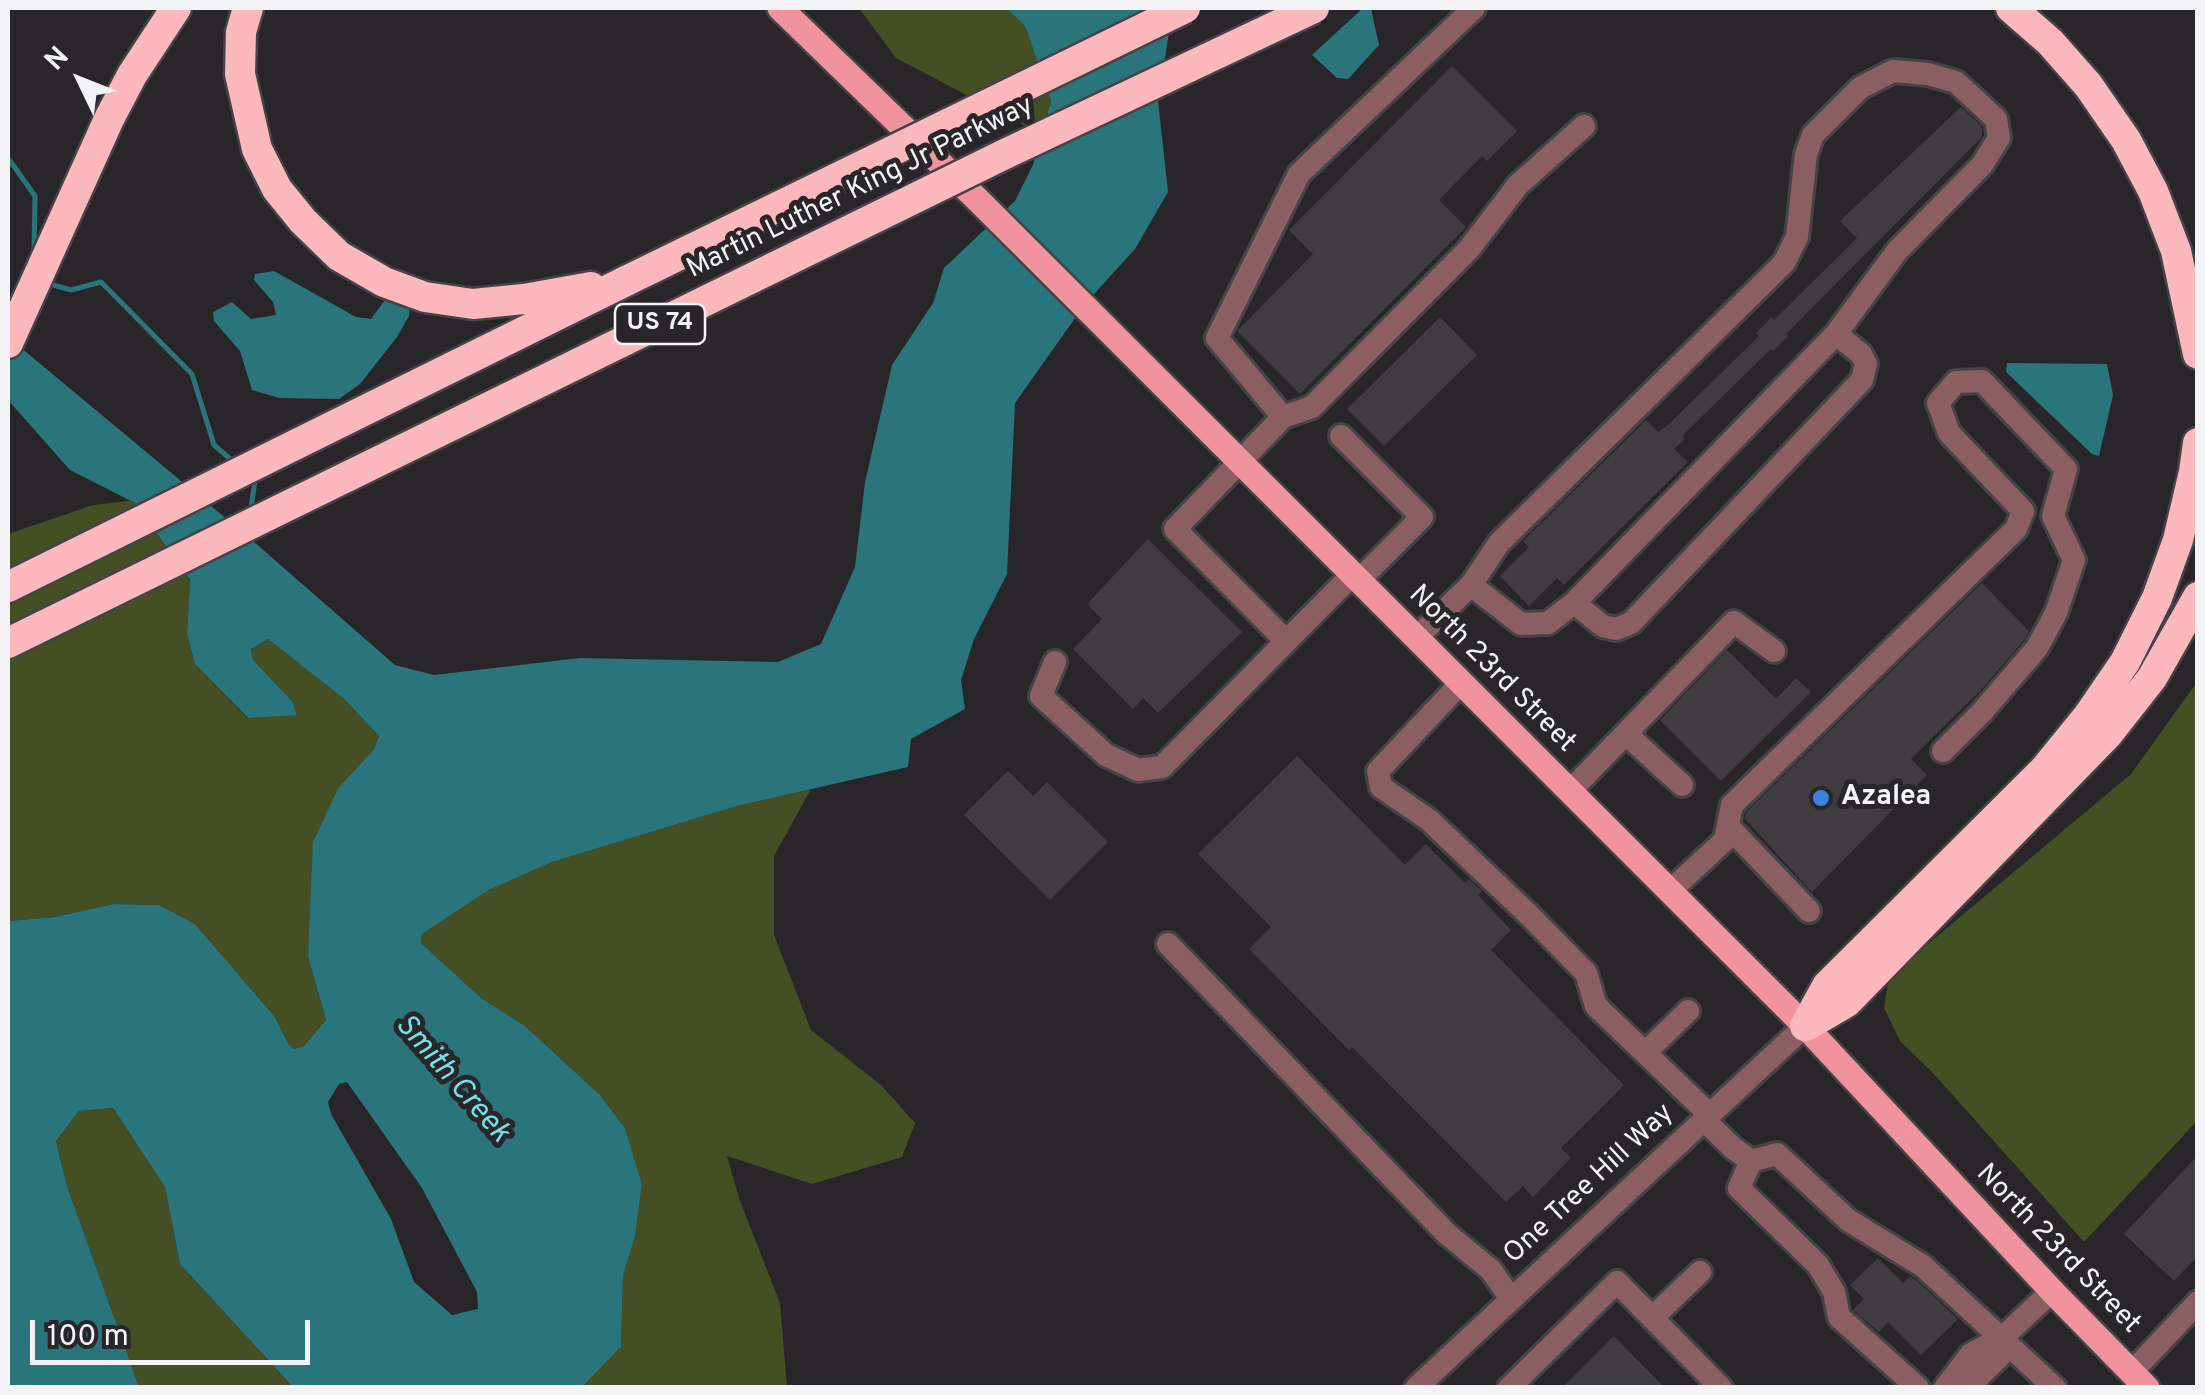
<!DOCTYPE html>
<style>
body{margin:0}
#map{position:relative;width:2205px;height:1395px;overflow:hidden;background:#282629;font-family:Overpass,sans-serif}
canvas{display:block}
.frame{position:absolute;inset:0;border:10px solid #f4f3f5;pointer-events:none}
.north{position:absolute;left:30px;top:30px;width:100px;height:100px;-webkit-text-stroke:8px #282629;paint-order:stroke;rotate:313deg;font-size:28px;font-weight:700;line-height:40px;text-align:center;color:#f4f3f5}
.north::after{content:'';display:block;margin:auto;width:35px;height:45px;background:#f4f3f5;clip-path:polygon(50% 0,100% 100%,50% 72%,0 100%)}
.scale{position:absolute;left:30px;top:1320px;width:280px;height:45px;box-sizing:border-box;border:5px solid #f4f3f5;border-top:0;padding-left:12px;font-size:30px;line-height:35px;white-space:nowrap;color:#f4f3f5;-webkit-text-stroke:8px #282629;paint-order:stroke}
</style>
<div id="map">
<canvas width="2205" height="1395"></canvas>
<div class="frame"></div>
<div class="north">N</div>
<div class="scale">100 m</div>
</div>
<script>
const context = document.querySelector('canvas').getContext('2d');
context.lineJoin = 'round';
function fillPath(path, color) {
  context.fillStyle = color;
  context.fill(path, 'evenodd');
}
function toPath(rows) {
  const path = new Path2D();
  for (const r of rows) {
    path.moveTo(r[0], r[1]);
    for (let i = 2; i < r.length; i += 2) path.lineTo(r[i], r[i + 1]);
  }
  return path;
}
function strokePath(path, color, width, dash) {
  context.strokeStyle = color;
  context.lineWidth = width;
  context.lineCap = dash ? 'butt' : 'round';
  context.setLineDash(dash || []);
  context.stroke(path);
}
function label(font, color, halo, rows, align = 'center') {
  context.font = font + ' Overpass,sans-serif';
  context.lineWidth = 10;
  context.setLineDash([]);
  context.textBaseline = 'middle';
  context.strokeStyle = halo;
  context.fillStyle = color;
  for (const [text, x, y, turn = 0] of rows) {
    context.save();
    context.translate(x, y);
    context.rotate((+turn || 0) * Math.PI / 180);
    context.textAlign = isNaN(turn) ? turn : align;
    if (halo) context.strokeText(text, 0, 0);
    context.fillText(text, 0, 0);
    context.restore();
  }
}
fillPath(toPath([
 [859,8,1006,8,1025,26,1051,101,1041,134,896,58],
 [129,501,135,503,190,581,187,634,195,664,247,718,297,714,293,702,253,660,251,649,268,639,344,699,379,736,374,749,339,787,308,957,326,1021,304,1046,294,1049,289,1045,275,1017,195,924,159,905,113,904,55,917,8,921,8,534,93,505],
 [2197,682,2197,1121,2084,1242,1933,1073,1900,1041,1884,1008,1888,982,1929,943,2131,774],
 [811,789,774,856,774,935,811,1030,881,1085,915,1123,902,1157,812,1184,727,1156,740,1201,780,1303,787,1387,582,1387,621,1347,623,1275,635,1237,642,1184,625,1128,600,1095,525,1026,481,998,421,943,422,934,489,890,552,862,737,806],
 [113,1108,165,1187,180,1264,293,1387,139,1387,67,1186,56,1141,79,1111]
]), '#444f24');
fillPath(toPath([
 [1006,8,1173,8,1158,101,1168,192,1135,249,1085,304,1015,403,1007,574,974,639,961,680,965,709,911,739,908,767,737,806,552,862,489,890,422,934,421,943,481,998,525,1026,600,1095,625,1128,642,1184,635,1237,623,1275,621,1347,582,1387,293,1387,180,1264,165,1187,113,1108,79,1111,56,1141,67,1186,139,1387,8,1387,8,921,55,917,113,904,159,905,195,924,275,1017,289,1045,294,1049,304,1046,326,1020,308,957,313,842,339,787,374,749,379,736,344,699,268,639,251,649,253,660,293,702,297,715,248,718,195,664,187,634,190,580,135,503,70,470,8,400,8,337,246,535,395,665,434,675,580,658,778,662,821,644,855,567,865,482,892,365,933,303,944,268,1015,201,1033,165,1051,101,1025,26],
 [347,1082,422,1188,477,1292,478,1309,452,1315,414,1282,391,1219,331,1114,328,1102,339,1084],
 [1363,8,1371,9,1379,45,1348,79,1337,78,1312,55],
 [274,271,356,317,371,319,385,300,410,305,409,316,397,337,360,384,339,399,279,398,252,390,240,351,214,321,213,312,232,302,251,319,276,315,273,302,254,280,255,274],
 [2007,363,2107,364,2113,395,2099,456,2092,454,2006,372]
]), '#2a757b');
strokePath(toPath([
 [8,158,35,196,34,251],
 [46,283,71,290,101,282,192,374,214,445,235,463],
 [250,514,255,481,251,477]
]), '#2a757b', 5);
fillPath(toPath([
 [1452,66,1517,131,1487,161,1482,156,1439,200,1466,227,1300,394,1237,331,1313,254,1289,230],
 [1961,107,1982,126,1982,137,1786,334,1788,336,1773,351,1771,349,1682,436,1685,439,1674,449,1688,462,1564,585,1557,578,1529,606,1500,576,1529,547,1523,541,1646,420,1658,432,1669,424,1759,336,1756,333,1772,317,1774,320,1857,238,1840,221],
 [1440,317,1477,355,1384,446,1347,409],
 [1148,539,1242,632,1158,713,1143,698,1133,709,1073,649,1102,619,1087,604],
 [1982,583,2029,631,2025,639,1982,689,1911,759,1927,775,1812,892,1745,819,1746,812],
 [1727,650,1776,699,1796,678,1811,692,1721,781,1660,720],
 [1297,756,1405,865,1426,844,1465,883,1469,879,1482,891,1478,895,1511,930,1491,950,1624,1085,1561,1148,1571,1158,1533,1197,1523,1186,1506,1202,1352,1047,1349,1050,1249,949,1271,927,1198,854],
 [1008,771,1033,796,1047,782,1108,842,1050,900,964,815],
 [2198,1155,2198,1256,2174,1281,2124,1234],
 [1878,1258,1903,1283,1910,1276,1914,1278,1958,1319,1921,1355,1888,1322,1879,1332,1853,1310,1864,1299,1850,1285],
 [1614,1336,1665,1388,1562,1388]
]), '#3f3c3f');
const minor = toPath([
 [1283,417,1312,407,1469,249,1518,185,1584,126],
 [1341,436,1422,517,1359,580],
 [1574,603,1603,626,1616,629,1631,623,1862,380,1866,364,1861,354,1836,334],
 [1417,637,1471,585,1499,543,1784,263,1797,237,1806,154,1813,135,1860,88,1893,71,1928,74,1956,82,1996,119,1999,138,1982,165,1897,251,1836,334,1574,603,1548,623,1521,624,1471,585],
 [1286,641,1175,529,1283,417,1217,338,1299,174,1474,8],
 [1055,662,1041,696,1106,755,1138,770,1162,767,1353,574],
 [1462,682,1378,771,1381,787,1429,820,1529,915,1586,973,1596,1006,1710,1115],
 [1626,734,1682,785],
 [1570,791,1734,622,1774,651],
 [1728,826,1809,911],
 [1670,891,1725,840,1732,805,2016,529,2023,511,1949,433,1938,403,1956,382,1982,381,2066,469,2053,516,2074,560,2056,613,2037,648,1982,712,1943,751],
 [1168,944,1447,1234,1491,1270,1511,1299],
 [1645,1053,1688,1011],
 [1704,1120,1733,1148,1751,1161],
 [1652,1318,1700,1272],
 [2132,1372,2198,1302],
 [1416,1388,1805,1026],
 [1509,1388,1617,1282,1721,1388],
 [1918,1388,1839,1317,1834,1292,1818,1265,1739,1188,1751,1161,1777,1154,1848,1220,1923,1266,2055,1388],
 [1945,1388,1971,1354,2003,1337,2052,1291],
 [1967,1388,2000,1356,2003,1337]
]);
const major = toPath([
 [780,8,979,201,1805,1026,2052,1291,2147,1388]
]);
const highway = toPath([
 [248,8,241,32,240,74,257,149,277,189,303,221,339,256,384,282,425,297,473,304,524,299,591,287],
 [2011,8,2050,42,2088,85,2126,140,2153,191,2176,251,2198,354],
 [8,343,109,119,132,75,176,8],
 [8,587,628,280],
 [1808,1025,1847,1002,2108,734,2152,678,2198,597],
 [1805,1026,1827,986,2044,770,2088,716,2125,662,2157,598,2178,540,2194,472,2198,443]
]);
strokePath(minor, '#454346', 28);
strokePath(major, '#454346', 30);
strokePath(highway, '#454346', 35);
strokePath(minor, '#8b5e62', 22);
strokePath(major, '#f0939c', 25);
strokePath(highway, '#fdb8be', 30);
const highwayBridge = toPath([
 [628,280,1185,8],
 [8,643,1005,154,1314,8]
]);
strokePath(highwayBridge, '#454346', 35, []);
strokePath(highwayBridge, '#fdb8be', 30);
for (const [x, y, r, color] of [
 [1821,798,10,"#3f7fe0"]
]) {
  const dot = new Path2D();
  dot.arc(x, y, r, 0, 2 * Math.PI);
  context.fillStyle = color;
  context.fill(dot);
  strokePath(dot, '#282629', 4);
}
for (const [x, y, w] of [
 [660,324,90]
]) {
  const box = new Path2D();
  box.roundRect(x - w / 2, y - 20, w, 40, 8);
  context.fillStyle = '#282629';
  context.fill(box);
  strokePath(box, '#f4f3f5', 2.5);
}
label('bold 25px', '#f4f3f5', null, [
 ["US 74",660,324]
]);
label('28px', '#f4f3f5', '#282629', [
 ["Martin Luther King Jr Parkway",861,189,-26],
 ["North 23rd Street",1491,670,45],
 ["One Tree Hill Way",1590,1185,-43],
 ["North 23rd Street",2057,1250,46]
]);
label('bold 28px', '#f4f3f5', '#282629', [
 ["Azalea",1841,798]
], 'left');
label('italic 30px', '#72e1eb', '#282629', [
 ["Smith Creek",451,1080,49]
]);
</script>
